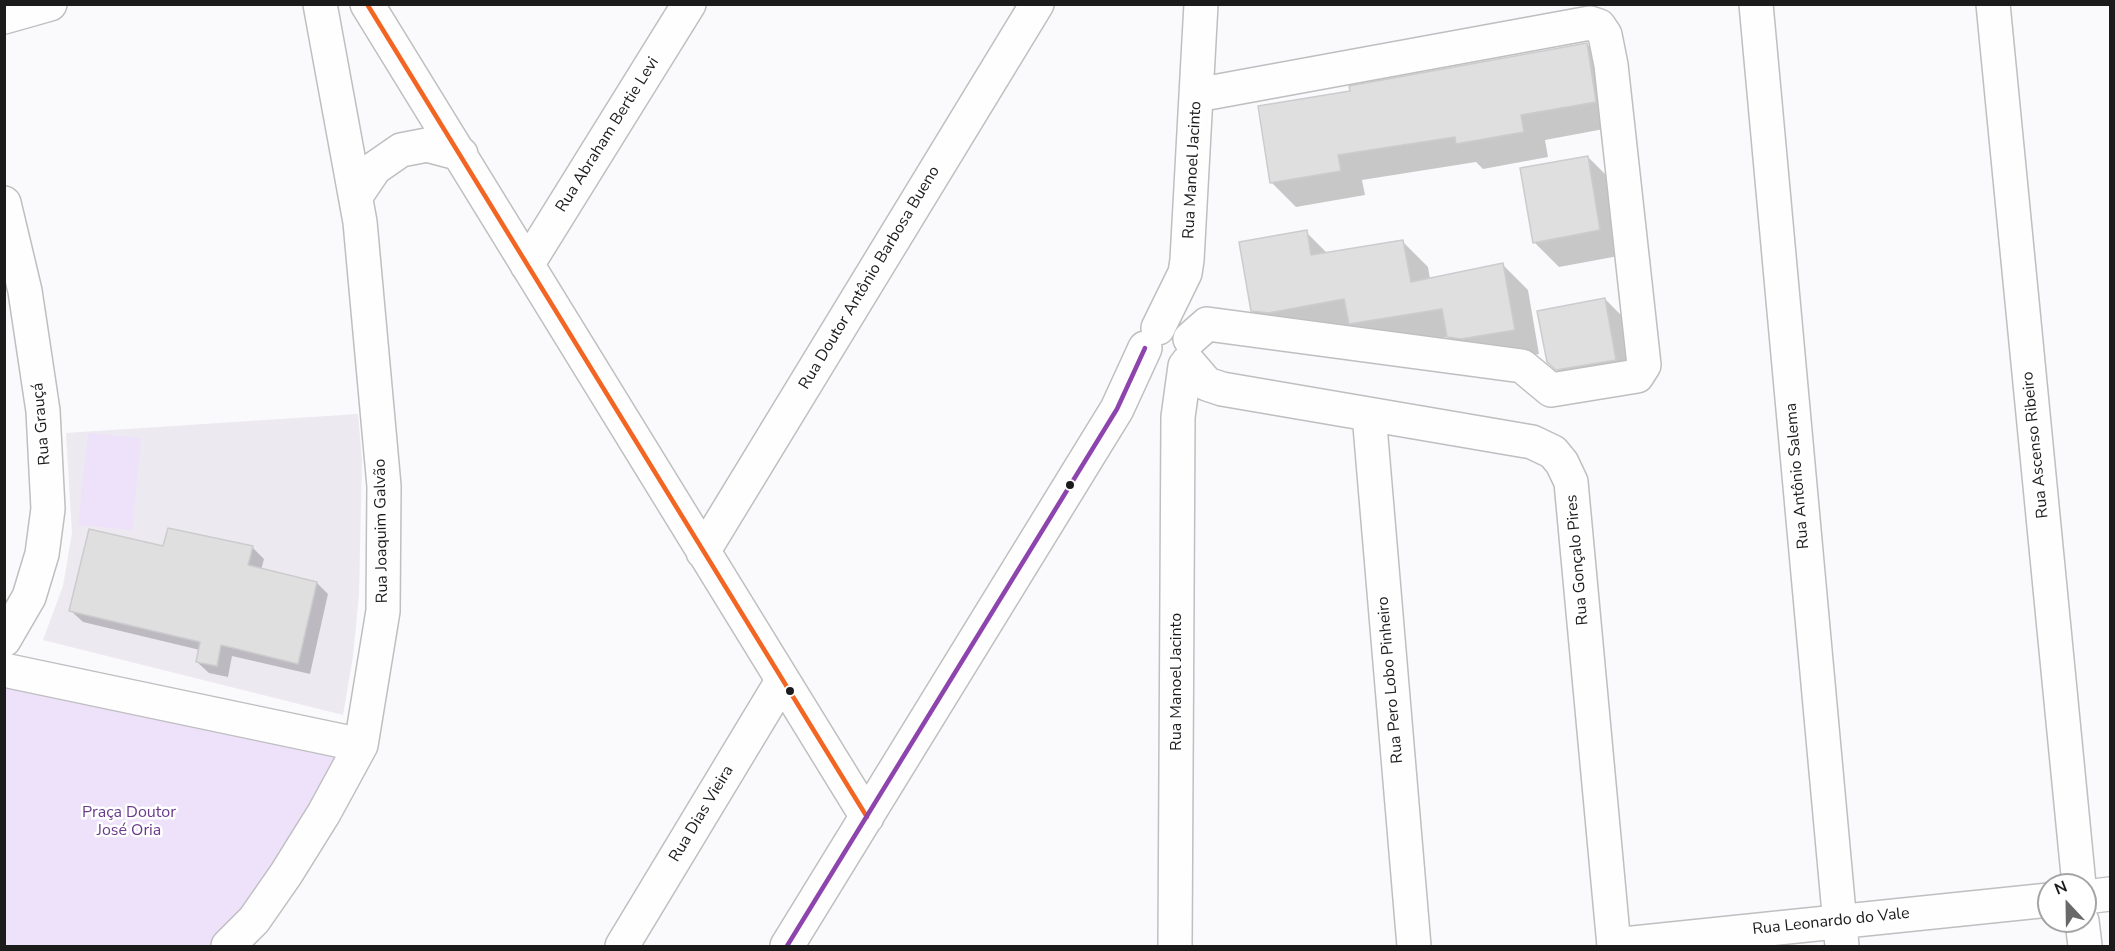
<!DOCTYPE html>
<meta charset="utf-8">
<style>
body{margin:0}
#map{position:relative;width:2115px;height:951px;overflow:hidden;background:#faf9fb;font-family:"Nunito Sans",sans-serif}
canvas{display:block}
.frame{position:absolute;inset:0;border:6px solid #1c1b1c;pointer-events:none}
.north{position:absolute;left:2037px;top:873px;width:60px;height:60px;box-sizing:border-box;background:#fff;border:2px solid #a4a4a4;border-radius:50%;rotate:338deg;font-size:16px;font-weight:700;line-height:24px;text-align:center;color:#1c1b1c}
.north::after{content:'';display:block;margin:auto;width:21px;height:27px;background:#6a696a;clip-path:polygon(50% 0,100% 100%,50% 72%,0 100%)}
</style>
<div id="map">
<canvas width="2115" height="951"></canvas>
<div class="frame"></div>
<div class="north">N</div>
</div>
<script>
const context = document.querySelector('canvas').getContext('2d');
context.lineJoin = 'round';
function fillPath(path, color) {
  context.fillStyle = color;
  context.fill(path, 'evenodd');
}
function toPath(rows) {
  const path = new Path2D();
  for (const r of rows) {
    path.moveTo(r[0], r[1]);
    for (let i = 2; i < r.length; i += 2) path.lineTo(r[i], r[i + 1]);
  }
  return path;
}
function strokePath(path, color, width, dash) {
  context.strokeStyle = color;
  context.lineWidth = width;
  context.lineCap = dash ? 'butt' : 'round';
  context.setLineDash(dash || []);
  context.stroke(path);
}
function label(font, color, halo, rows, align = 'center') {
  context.font = font + ' "Nunito Sans",sans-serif';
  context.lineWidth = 5;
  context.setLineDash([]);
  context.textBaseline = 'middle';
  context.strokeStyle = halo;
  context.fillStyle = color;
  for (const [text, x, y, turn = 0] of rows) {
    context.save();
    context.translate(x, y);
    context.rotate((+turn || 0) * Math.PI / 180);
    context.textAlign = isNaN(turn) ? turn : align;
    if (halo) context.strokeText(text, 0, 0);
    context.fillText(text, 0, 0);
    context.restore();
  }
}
fillPath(toPath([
 [358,414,362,460,359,594,353,656,343,715,43,640,63,586,72,533,66,433]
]), '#ece9f0');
fillPath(toPath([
 [88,433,141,438,132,530,78,525],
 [4,671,358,744,222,946,5,946]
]), '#eee2fa');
fillPath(toPath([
 [1587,44,1612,69,1620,126,1545,140,1548,157,1483,169,1476,162,1362,180,1365,195,1296,207,1271,182,1352,92],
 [1588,157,1613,182,1624,255,1559,267,1534,242],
 [1306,232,1328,254,1403,242,1428,267,1430,279,1503,265,1528,290,1539,354,1487,363,1473,361,1448,337,1375,348,1354,327,1294,338,1277,335,1252,310],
 [1605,299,1630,324,1640,385,1574,387,1548,361],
 [252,547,264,559,261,570,317,583,328,594,310,674,232,656,228,677,209,673,197,662,200,650,83,622,71,611,165,548]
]), '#0003');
const building = toPath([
 [1587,43,1596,102,1521,115,1524,132,1456,144,1455,137,1338,155,1341,171,1270,183,1258,106,1350,91,1349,86,1587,43],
 [1588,156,1600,230,1533,243,1520,168,1588,156],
 [1307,230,1311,255,1403,240,1411,282,1503,263,1515,330,1461,339,1447,337,1442,309,1349,324,1344,299,1268,313,1251,311,1239,242,1307,230],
 [1605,298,1616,360,1556,370,1547,362,1537,311,1605,298],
 [168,528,253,546,248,565,317,582,298,664,221,645,217,666,196,662,200,642,69,611,89,529,163,546,168,528]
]);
fillPath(building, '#e0dfe0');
strokePath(building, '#cccbcd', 1.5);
const minor = toPath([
 [367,4,867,817],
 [1756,4,1842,946],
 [1993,4,2079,885],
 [4,17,50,4],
 [356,196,375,168,401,150,427,145,461,154],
 [4,203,25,291,43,411,48,509,42,554,29,597,4,640],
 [527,265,689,4],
 [1158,328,1185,273,1187,260,1201,4],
 [1190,339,1207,324,1522,366,1551,390,1637,376,1644,365,1611,65,1605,35,1599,26,1590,23,1197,95],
 [1188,362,1207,384,1222,389,1532,442,1553,452,1562,463,1571,482,1614,946],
 [1369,414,1414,946],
 [703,552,1037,4],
 [4,670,361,745],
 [2085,897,2110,894],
 [2082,921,2085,946],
 [1614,945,2049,900],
 [228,946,254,920,286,874,324,813,361,745,383,611,384,486,360,222,320,4],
 [622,946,782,681],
 [787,946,1117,409,1145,348],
 [1175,946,1178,417,1185,366]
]);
strokePath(minor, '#bfbec0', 36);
strokePath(minor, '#fefefe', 33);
strokePath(toPath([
 [367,4,867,817]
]), '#f26522', 4.5);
strokePath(toPath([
 [787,946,1117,409,1145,348]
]), '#8e44ad', 4.5);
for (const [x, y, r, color] of [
 [1070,485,5,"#1c1b1c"],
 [790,691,5,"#1c1b1c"]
]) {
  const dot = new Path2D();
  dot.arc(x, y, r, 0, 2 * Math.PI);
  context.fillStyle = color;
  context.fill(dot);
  strokePath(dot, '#fff', 2);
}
label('16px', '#1c1b1c', '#fff', [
 ["Rua Abraham Bertie Levi",608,135,-58],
 ["Rua Manoel Jacinto",1193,170,-87],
 ["Rua Doutor Antônio Barbosa Bueno",870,278,-59],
 ["Rua Grauçá",42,424,-95],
 ["Rua Ascenso Ribeiro",2036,445,-96],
 ["Rua Antônio Salema",1798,476,-95],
 ["Rua Joaquim Galvão",382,531,-91],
 ["Rua Gonçalo Pires",1578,560,-95],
 ["Rua Pero Lobo Pinheiro",1391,680,-95],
 ["Rua Manoel Jacinto",1177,682,-90],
 ["Rua Dias Vieira",702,814,-59],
 ["Rua Leonardo do Vale",1831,922,-6]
]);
label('16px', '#6a3b8c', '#fff', [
 ["Praça Doutor",129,813],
 ["José Oria",129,831]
]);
</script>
